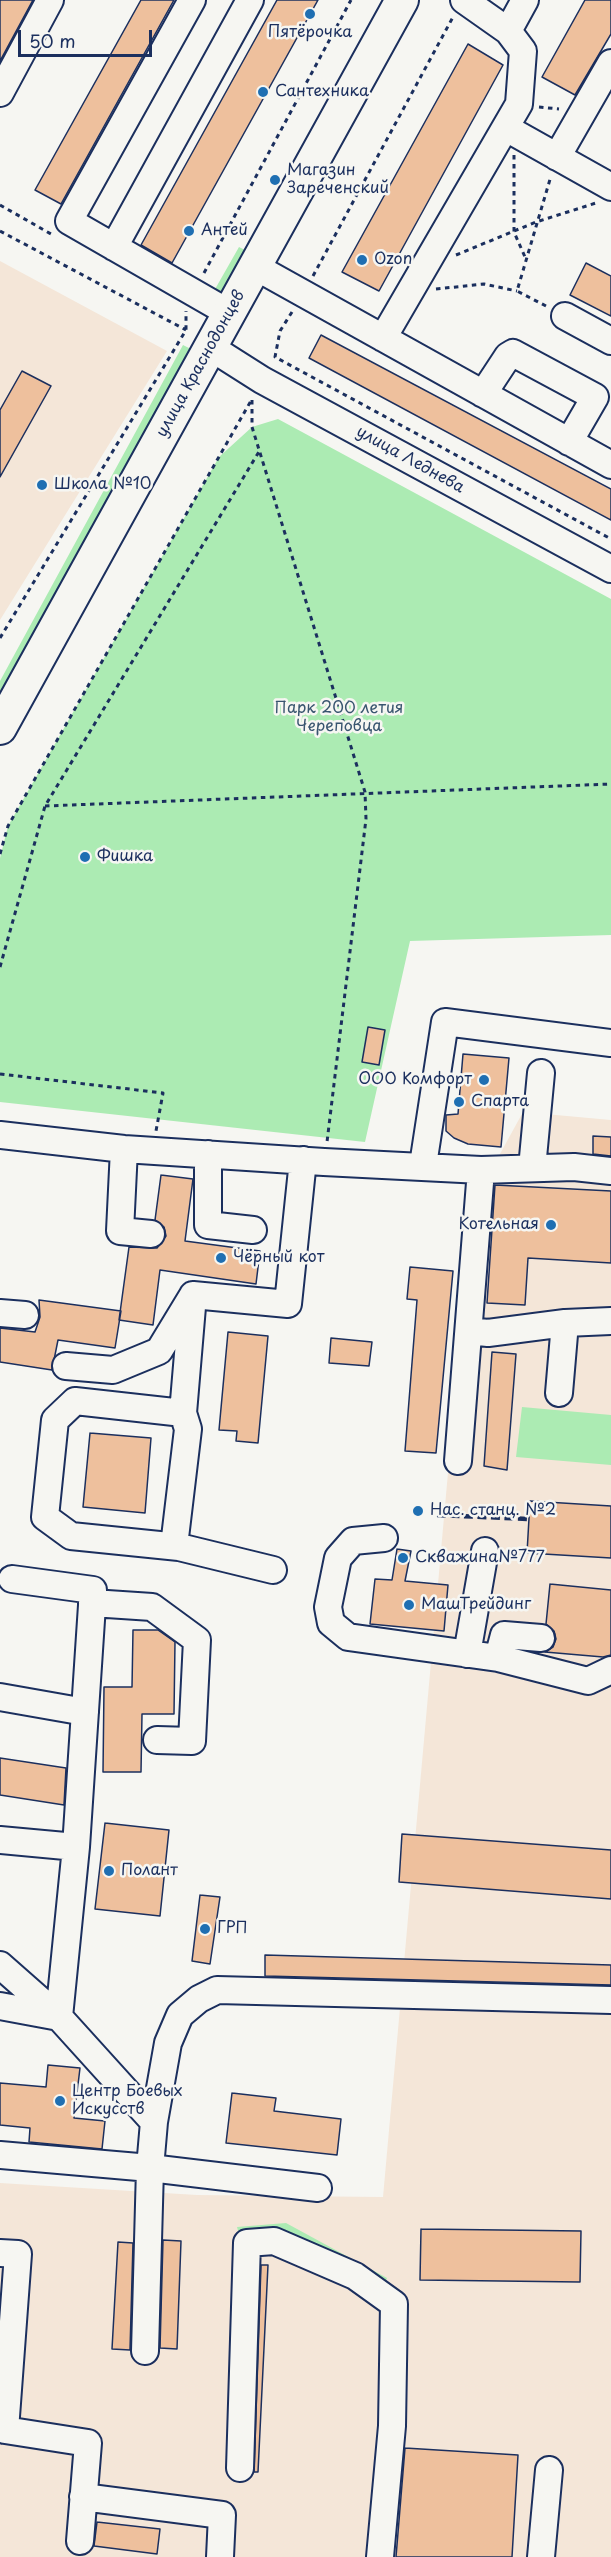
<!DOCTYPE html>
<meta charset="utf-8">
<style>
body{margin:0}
#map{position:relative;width:611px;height:2557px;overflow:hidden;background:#f6f6f2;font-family:"Playpen Sans",sans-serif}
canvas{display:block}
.scale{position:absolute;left:18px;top:30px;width:134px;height:27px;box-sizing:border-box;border:3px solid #1b2f5e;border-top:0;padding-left:8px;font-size:18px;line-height:21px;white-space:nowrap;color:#1b2f5e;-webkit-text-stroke:4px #f6f6f2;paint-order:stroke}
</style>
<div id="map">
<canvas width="611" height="2557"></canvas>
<div class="scale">50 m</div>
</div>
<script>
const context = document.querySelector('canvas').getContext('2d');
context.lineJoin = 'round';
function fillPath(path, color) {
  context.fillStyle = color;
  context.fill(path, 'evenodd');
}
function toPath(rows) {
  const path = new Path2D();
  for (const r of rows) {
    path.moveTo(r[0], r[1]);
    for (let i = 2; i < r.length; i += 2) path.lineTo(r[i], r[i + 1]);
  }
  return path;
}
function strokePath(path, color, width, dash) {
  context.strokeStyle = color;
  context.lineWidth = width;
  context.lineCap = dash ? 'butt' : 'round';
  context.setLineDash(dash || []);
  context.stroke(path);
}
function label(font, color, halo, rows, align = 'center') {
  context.font = font + ' "Playpen Sans",sans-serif';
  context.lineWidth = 5;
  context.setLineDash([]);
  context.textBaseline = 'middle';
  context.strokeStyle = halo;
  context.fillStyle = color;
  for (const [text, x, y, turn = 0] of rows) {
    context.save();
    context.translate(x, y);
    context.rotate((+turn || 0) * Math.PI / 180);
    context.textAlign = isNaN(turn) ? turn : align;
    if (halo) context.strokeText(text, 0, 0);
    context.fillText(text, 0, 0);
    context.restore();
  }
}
fillPath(toPath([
 [0,261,167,351,0,620],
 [523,1112,611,1120,611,2557,0,2557,0,2183,197,2195,383,2197,472,1205]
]), '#f4e6d8');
fillPath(toPath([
 [239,247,253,254,224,306,210,298],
 [183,345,195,351,0,709,0,681],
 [278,419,611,599,611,935,410,941,365,1142,0,1102,0,858,8,826,219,457,252,427],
 [522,1407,611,1415,611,1465,516,1457],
 [286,2223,387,2278,383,2288,240,2238,237,2227]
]), '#acebb3');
const building = toPath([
 [0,0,33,0,0,61,0,0],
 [141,0,174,0,61,204,35,190,141,0],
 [277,0,318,0,172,263,141,245,277,0],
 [585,0,611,0,611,34,575,95,542,77,585,0],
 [468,44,503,65,379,291,342,272,468,44],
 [586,263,611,276,611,316,570,295,586,263],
 [321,335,611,489,611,520,309,358,321,335],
 [22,371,51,386,0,477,0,410,22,371],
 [368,1027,385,1030,379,1065,362,1062,368,1027],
 [463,1054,509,1058,501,1147,468,1144,454,1138,446,1131,446,1115,458,1114,463,1054],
 [593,1136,611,1137,611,1156,593,1154,593,1136],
 [161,1175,193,1179,185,1241,260,1251,256,1284,160,1270,153,1325,119,1320,129,1247,157,1248,166,1236,164,1227,155,1220,161,1175],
 [495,1185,611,1191,611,1263,528,1258,525,1305,487,1303,495,1185],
 [410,1267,453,1271,436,1453,405,1451,417,1300,407,1299,410,1267],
 [39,1300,121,1311,115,1348,58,1340,52,1370,0,1362,0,1328,35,1332,40,1317,39,1300],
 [228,1332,268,1336,258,1443,236,1441,237,1431,219,1430,228,1332],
 [331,1338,372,1342,369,1366,329,1363,331,1338],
 [492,1352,516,1354,507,1470,484,1466,492,1352],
 [90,1433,151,1438,145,1513,83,1507,90,1433],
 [530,1501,611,1506,611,1558,527,1553,530,1501],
 [397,1549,411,1551,405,1581,448,1585,444,1631,370,1624,375,1579,392,1580,397,1549],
 [550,1584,611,1590,611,1655,603,1657,545,1652,553,1647,556,1639,554,1631,546,1624,550,1584],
 [133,1630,158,1630,175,1642,174,1714,142,1714,141,1772,103,1772,104,1687,132,1687,133,1630],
 [0,1758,66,1768,64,1805,0,1795,0,1758],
 [105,1823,169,1830,160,1916,95,1909,105,1823],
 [402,1834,611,1850,611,1899,399,1882,402,1834],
 [200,1895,220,1897,210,1964,192,1961,200,1895],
 [265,1955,611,1965,611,1985,265,1976,265,1955],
 [48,2065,80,2068,74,2118,105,2121,102,2149,29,2142,30,2128,0,2125,0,2083,46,2087,48,2065],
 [232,2093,276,2098,274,2111,341,2119,337,2155,226,2143,232,2093],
 [421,2229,581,2231,580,2282,420,2280,421,2229],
 [163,2240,181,2241,177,2349,160,2348,163,2240],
 [118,2242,133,2243,130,2350,112,2349,118,2242],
 [261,2265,268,2265,258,2472,254,2472,261,2265],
 [405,2448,518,2455,512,2557,396,2557,405,2448],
 [97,2522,160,2529,157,2554,94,2546,97,2522]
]);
fillPath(building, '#eec09d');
strokePath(building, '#1b2f5e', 1.5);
const minor = toPath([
 [192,0,69,221,229,313],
 [464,0,508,31],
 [0,93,50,0],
 [506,128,611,187],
 [557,157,611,63],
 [114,247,250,0],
 [254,266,611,465],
 [565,316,611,341],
 [383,338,519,104,523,51,508,31,525,0],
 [210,347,262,380,611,569],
 [483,394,508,356,513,353,595,397,569,442],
 [0,1135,124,1149,324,1162,481,1170,574,1167,611,1171],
 [124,1149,120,1231,151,1234],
 [208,1154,208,1225,253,1230],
 [423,1165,445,1022,611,1043],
 [532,1168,541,1073],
 [193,1295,183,1413,75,1401,55,1420,45,1517,71,1536,179,1547,273,1570],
 [0,1313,25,1315],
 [469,1331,488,1333,565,1323],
 [66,1366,113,1370,159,1351,193,1295,288,1304,303,1160],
 [559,1393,565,1323,611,1321],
 [458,1461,481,1170],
 [384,1538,353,1541,338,1558,328,1607,331,1623,348,1637,498,1658,588,1681,611,1670],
 [174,1546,188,1429,183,1413],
 [92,1603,152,1607,197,1640,192,1741,157,1740],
 [467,1654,485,1551],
 [498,1658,504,1635,541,1638],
 [0,1697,85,1712],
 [0,1840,76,1847,93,1590,12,1579],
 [0,1965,59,2017,154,2122,150,2168,0,2155],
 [0,2006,59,2017,76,1847],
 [154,2122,168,2043,180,2015,199,1999,217,1990,611,2000],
 [0,2253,18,2254,5,2430,88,2443,80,2541],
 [145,2351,150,2168,318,2188],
 [240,2468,247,2243,274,2241,355,2276,394,2304,392,2426,380,2557],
 [83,2497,222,2515,220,2557],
 [541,2557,549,2470]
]);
const major = toPath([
 [0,728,402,0]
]);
strokePath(minor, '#1b2f5e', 30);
strokePath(major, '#1b2f5e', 36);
strokePath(toPath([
 [539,107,559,109],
 [514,155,514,232,525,257],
 [0,205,51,234],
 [0,231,186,330],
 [456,255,536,222,596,203],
 [204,273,351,0],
 [313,276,453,17],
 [436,289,484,284,517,291],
 [546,306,517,291,551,176],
 [292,312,280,331,275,357,611,539],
 [252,400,252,427,365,792,366,819,327,1142],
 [0,638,186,330,186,311],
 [45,806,611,784],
 [0,854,8,826,252,399],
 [0,967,45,806,260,450],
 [0,1074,163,1093,156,1131]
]), '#1b2f5e', 3, [4.5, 4.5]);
strokePath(minor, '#f6f6f2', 26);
strokePath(major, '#f6f6f2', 32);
strokePath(toPath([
 [437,1515,529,1519]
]), '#1b2f5e', 4.5, [9, 4.5]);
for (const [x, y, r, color] of [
 [310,14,6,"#1f6fb2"],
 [263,92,6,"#1f6fb2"],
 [275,180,6,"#1f6fb2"],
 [189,231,6,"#1f6fb2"],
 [362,260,6,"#1f6fb2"],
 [42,485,6,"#1f6fb2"],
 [85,857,6,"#1f6fb2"],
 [484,1080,6,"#1f6fb2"],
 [459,1102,6,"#1f6fb2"],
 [551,1225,6,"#1f6fb2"],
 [221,1258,6,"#1f6fb2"],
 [418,1511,6,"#1f6fb2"],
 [403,1558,6,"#1f6fb2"],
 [409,1605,6,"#1f6fb2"],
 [109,1871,6,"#1f6fb2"],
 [205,1929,6,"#1f6fb2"],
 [60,2101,6,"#1f6fb2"]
]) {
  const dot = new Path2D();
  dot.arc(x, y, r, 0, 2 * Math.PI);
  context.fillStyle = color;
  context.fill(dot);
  strokePath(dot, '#f6f6f2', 2);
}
label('16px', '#1b2f5e', '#f6f6f2', [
 ["Пятёрочка",310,33,"center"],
 ["Сантехника",275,92],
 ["Магазин",287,171],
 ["Зареченский",287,189],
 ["Антей",201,231],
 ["Ozon",374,260],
 ["Школа №10",54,485],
 ["Фишка",97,857],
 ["ООО Комфорт",472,1080,"right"],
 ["Спарта",471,1102],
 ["Котельная",539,1225,"right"],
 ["Чёрный кот",233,1258],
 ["Нас. станц. №2",430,1511],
 ["Скважина№777",415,1558],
 ["МашТрейдинг",421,1605],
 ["Полант",121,1871],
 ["ГРП",217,1929],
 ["Центр Боевых",72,2092],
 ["Искусств",72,2110]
], 'left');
label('16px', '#1b2f5e', '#f6f6f2', [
 ["улица Краснодонцев",201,364,-61],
 ["улица Леднева",410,460,29]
]);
label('16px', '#38556f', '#f6f6f2', [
 ["Парк 200 летия",339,709],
 ["Череповца",339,727]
]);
</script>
